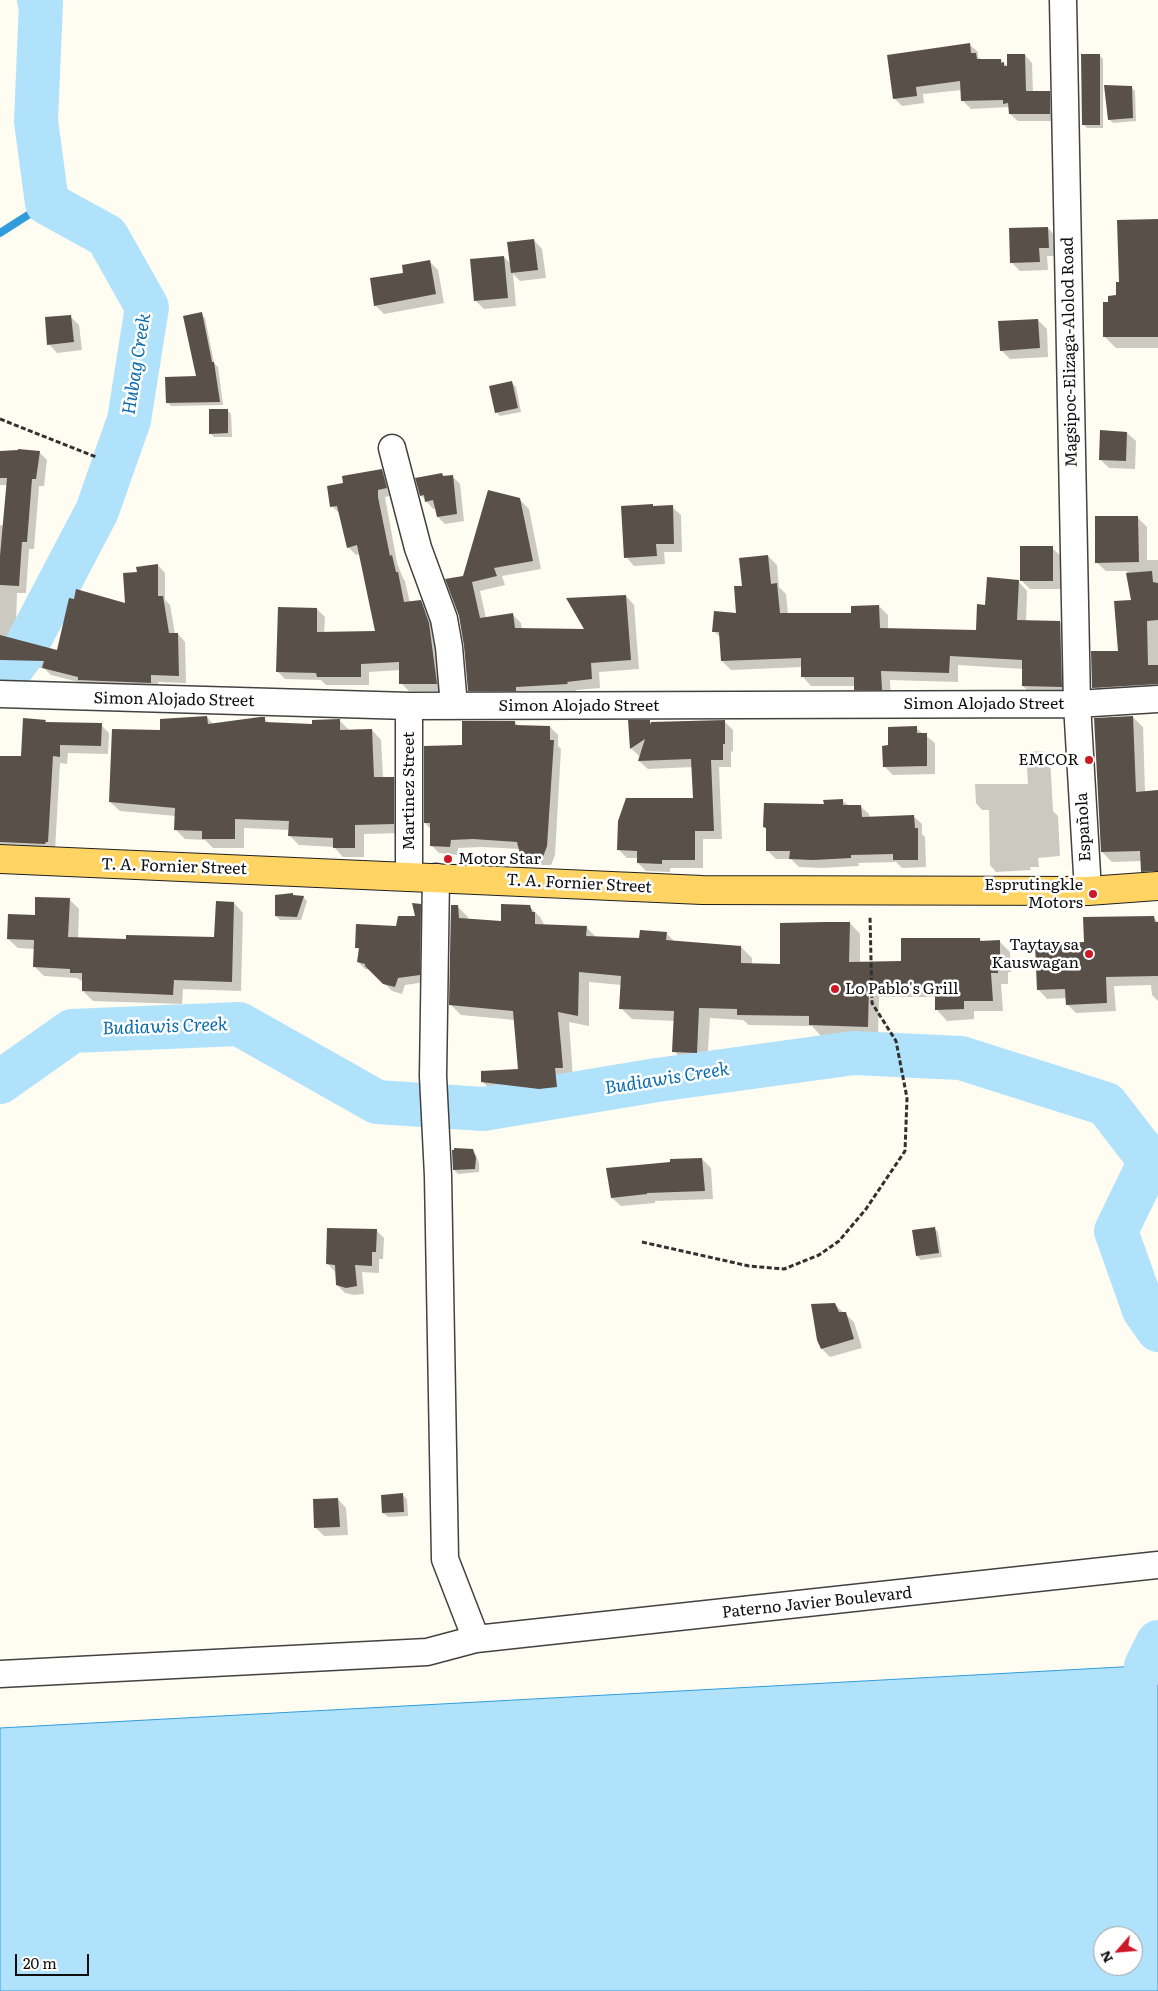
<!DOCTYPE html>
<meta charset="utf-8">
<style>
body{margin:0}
#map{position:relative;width:1158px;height:1991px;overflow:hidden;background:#fffcf2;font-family:Literata,serif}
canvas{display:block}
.north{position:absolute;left:1093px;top:1926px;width:50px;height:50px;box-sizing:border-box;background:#fff;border:1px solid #9f9f9f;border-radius:50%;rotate:243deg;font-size:14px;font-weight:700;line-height:20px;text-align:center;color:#0f0f0f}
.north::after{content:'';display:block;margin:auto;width:18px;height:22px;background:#cf1826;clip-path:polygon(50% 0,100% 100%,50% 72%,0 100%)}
.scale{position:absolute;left:15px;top:1954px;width:74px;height:22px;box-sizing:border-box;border:2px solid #0f0f0f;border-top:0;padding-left:6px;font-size:15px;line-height:18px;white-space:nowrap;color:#0f0f0f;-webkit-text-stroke:4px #fff;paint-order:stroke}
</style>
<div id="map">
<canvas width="1158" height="1991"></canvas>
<div class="north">N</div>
<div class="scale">20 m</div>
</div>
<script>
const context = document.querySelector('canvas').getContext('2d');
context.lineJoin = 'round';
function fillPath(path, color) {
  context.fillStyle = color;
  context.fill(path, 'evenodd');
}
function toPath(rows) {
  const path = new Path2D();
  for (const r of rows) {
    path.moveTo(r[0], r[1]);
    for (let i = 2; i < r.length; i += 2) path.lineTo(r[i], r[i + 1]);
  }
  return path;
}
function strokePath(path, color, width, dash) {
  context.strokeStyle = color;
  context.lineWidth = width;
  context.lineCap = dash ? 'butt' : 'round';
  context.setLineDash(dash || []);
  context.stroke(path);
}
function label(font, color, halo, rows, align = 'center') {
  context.font = font + ' Literata,serif';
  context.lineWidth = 5;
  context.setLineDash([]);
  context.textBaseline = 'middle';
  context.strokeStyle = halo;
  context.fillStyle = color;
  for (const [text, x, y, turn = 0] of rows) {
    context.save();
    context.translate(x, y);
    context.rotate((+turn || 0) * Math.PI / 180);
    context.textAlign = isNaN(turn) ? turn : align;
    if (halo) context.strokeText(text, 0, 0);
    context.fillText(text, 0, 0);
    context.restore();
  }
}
const water = toPath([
 [1158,1665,1158,1991,0,1991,0,1728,1158,1665],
 [1103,1936,1133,1936,1133,1966,1103,1966,1103,1936]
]);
fillPath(water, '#b0e2fc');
strokePath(water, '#309cdb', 1);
fillPath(toPath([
 [970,45,978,52,978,57,982,60,1001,60,1009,68,1025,55,1032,63,1033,93,1049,92,1057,100,1058,121,1018,121,1010,114,1009,107,971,109,963,101,962,90,923,94,924,103,902,106,894,98],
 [1099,55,1103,59,1103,128,1087,128,1083,124],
 [1131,87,1135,91,1136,121,1113,123,1109,119],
 [1158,220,1158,348,1116,348,1105,337,1109,303,1117,297,1120,283],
 [1048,228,1056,237,1057,256,1047,256,1048,270,1020,271,1012,263],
 [534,240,542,249,546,278,520,281,513,274,516,306,484,309,475,300,504,257,511,264],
 [429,261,438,270,444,303,384,314,375,305,405,274],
 [201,314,205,318,214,363,218,367,223,405,171,406,167,402,197,377],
 [70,316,79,325,82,350,57,353,49,344],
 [1038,320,1047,329,1048,357,1010,359,1001,350],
 [512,383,516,387,521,412,500,416,496,412],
 [227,410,231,414,232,437,214,437,210,433],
 [1127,433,1136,441,1135,469,1109,468,1100,459],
 [0,452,39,452,47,460,44,486,39,486,34,549,29,549,26,593,17,593,16,625,23,633,23,643,57,651,127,604,138,573,158,565,165,573,165,600,170,605,175,634,178,634,185,642,186,683,158,682,158,690,87,687,83,683,51,675,44,668,0,666,0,525,5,526,8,485,0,485],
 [381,470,389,478,394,495,385,497,397,563,403,578,405,581,410,603,421,601,429,609,437,632,444,691,409,691,401,683,400,670,369,672,369,685,326,685,321,680,285,679,277,671,317,609,325,617,324,633,376,633,360,554,356,555,348,547,340,514,332,506,344,484],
 [442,474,445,477,452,476,460,484,464,521,445,524,438,517,436,508,433,509,421,495],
 [520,500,529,509,541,569,502,576,505,585,480,591,486,618,513,615,521,623,522,629,586,631,626,596,634,605,639,669,599,672,600,688,576,690,576,692,478,699,469,690,464,577],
 [653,506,655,507,672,507,681,515,682,552,664,552,665,564,634,566,626,557],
 [1137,517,1147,527,1147,560,1158,560,1158,693,1103,696,1094,687,1119,652,1133,601,1127,571,1106,571,1096,562],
 [1052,548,1061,556,1061,589,1030,589,1021,580],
 [768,556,777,565,779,587,786,594,788,614,853,615,879,606,888,615,888,629,978,631,986,606,1018,581,1027,591,1026,622,1060,622,1069,631,1070,695,1032,695,1023,686,1023,669,958,665,958,682,890,680,891,698,865,698,855,689,855,686,811,686,802,676,802,667,731,670,722,661,721,638,714,631,738,614,744,587],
 [207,717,214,725,264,718,270,724,313,726,340,721,350,731,372,730,381,740,383,778,394,778,403,788,403,833,364,834,364,857,343,857,334,847,299,845,290,836,290,830,244,828,244,848,213,848,205,840,185,839,175,829,176,816,120,811,110,802,161,731],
 [1133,717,1143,727,1145,792,1158,792,1158,871,1152,871,1141,861,1112,862,1102,852],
 [45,721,48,723,101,725,109,733,108,754,68,753,67,764,60,763,55,850,0,849,0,756,22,757],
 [515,722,519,726,550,727,558,735,558,746,561,749,555,855,551,865,531,865,522,857,520,849,482,847,458,848,458,855,439,853,431,845,431,829,425,823,463,747],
 [649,722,651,724,725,722,733,730,733,752,731,751,731,767,719,767,722,839,703,839,703,868,670,868,670,872,646,871,638,863,638,858,627,858,619,850,694,799,693,767,648,769,639,761,642,755,639,756,631,748],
 [916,728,935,743,935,774,893,775,884,766,889,746],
 [1043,751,1050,757,1053,811,1058,816,1060,856,1038,858,1039,867,1030,867,1031,870,996,872,990,865,989,810,982,810,976,803,975,784,1028,784,1026,752],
 [842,800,849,806,860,806,869,814,869,818,913,816,922,824,922,834,925,837,926,867,902,868,896,862,858,863,859,866,822,868,799,867,791,859,776,859,767,850,767,830,765,827],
 [292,894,295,896,303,897,307,901,301,920,280,920,276,916],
 [70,900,79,909,78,939,127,940,215,938,234,903,243,913,241,991,183,989,182,1004,93,1001,83,991,83,982,77,978,44,976,34,966,35,949,18,948,8,939,36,916],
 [420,905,427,912,426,982,405,985,402,994,392,991,371,970,365,969,358,962,360,950,357,947,417,918],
 [457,906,468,917,468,920,502,923,529,906,540,917,545,926,586,927,596,937,640,940,666,933,675,942,741,947,752,958,752,965,781,966,850,923,860,934,860,963,902,962,980,939,983,942,1000,942,1010,952,1011,972,1008,972,1008,984,1001,984,1003,1011,974,1011,974,1019,947,1021,937,1010,936,997,879,997,878,1037,821,1036,812,1026,749,1025,743,1020,710,1018,707,1064,684,1062,674,1051,675,1021,632,1019,621,1008,622,985,589,982,589,1026,569,1022,573,1078,566,1078,567,1098,550,1099,493,1092,482,1081,519,1070,515,1020,461,1015,450,1004],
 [1154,918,1158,922,1158,1001,1152,995,1151,985,1114,986,1116,1011,1076,1013,1067,1004,1066,998,1047,999,1038,989,1085,943],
 [472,1151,476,1155,479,1163,479,1172,458,1174,454,1170],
 [702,1159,711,1168,713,1199,655,1201,655,1203,621,1206,612,1198],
 [934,1228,938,1232,942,1257,921,1260,917,1256,914,1231],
 [376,1230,384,1238,383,1259,379,1259,379,1273,362,1272,364,1294,354,1295,345,1293,337,1285,335,1272,328,1264],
 [834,1304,854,1322,862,1348,830,1357,822,1349],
 [403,1495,407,1499,408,1516,388,1517,383,1513],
 [338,1499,346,1508,348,1535,324,1536,315,1527]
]), '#0003');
strokePath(toPath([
 [0,233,47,203]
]), '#309cdb', 8);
strokePath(toPath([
 [0,684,22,654,97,511,129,420,147,307,107,236,47,203,36,121,41,3,39,0],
 [0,1082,72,1031,239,1024,377,1102,483,1109,657,1080,854,1053,961,1058,1106,1104,1150,1161,1116,1231,1144,1310,1158,1330],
 [1146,1666,1158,1642]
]), '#b0e2fc', 44);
fillPath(toPath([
 [970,43,971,53,976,53,977,59,1001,59,1001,63,1004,62,1004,66,1007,66,1007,54,1025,54,1026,91,1050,91,1050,114,1009,114,1008,103,1003,104,1003,100,961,101,960,81,916,87,917,96,893,99,887,55],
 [1081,54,1100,54,1100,125,1082,125],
 [1104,85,1132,86,1133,118,1108,120],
 [1158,219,1158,337,1103,337,1103,302,1108,302,1108,296,1116,295,1116,282,1119,282,1117,220],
 [1048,227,1049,248,1039,248,1040,262,1010,263,1009,228],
 [534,239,538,270,511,273,507,242],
 [504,256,508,298,474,301,470,259],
 [430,260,436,294,374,306,370,278,403,273,402,265],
 [202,312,212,362,214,362,220,402,166,403,165,377,196,376,183,316],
 [71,315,74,342,47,345,45,317],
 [1038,319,1040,348,1000,351,998,321],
 [512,381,518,408,495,413,489,386],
 [209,409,228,409,228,433,209,434],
 [1100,430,1127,432,1126,461,1099,460],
 [18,449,40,451,36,479,32,479,27,542,22,542,19,586,0,585,0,556,7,478,0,478,0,451,18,450],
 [382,469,387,488,378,490,378,497,390,556,392,555,396,572,398,572,404,602,421,600,429,623,437,684,399,684,399,662,361,664,361,677,317,677,316,673,276,672,278,607,317,608,317,632,375,631,357,545,347,548,337,506,330,507,327,486,343,483,342,476],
 [442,473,443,476,453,475,457,514,437,517,433,500,425,502,424,495,420,496,415,478],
 [488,490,520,498,533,561,494,568,497,576,472,582,480,618,513,613,515,628,584,629,566,598,626,595,631,660,591,663,592,679,567,682,568,684,516,687,516,691,468,691,464,646,459,616,445,579,463,576],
 [653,504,653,506,673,505,674,544,656,544,657,556,624,558,621,506],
 [1095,516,1138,516,1139,562,1095,563],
 [1020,546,1053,546,1053,581,1020,581],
 [768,555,771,584,777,583,780,613,851,613,851,606,879,605,880,628,976,630,977,604,985,605,987,577,1019,580,1017,620,1060,621,1062,687,1022,686,1022,660,950,656,949,673,881,671,882,690,854,690,854,677,801,677,801,658,721,661,719,632,712,632,714,611,736,613,734,586,742,586,739,558],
 [158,564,158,596,163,596,169,633,178,633,179,676,151,675,151,683,78,680,78,677,42,668,44,661,0,660,0,635,57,650,69,598,74,599,76,589,125,603,123,573,137,572,136,567],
 [1152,571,1153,582,1158,583,1158,620,1147,621,1148,665,1158,665,1158,684,1092,688,1091,651,1118,651,1114,601,1131,600,1126,573],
 [207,716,208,724,260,717,265,717,265,722,312,724,312,720,340,719,340,730,372,729,374,777,394,777,394,824,355,825,355,848,333,848,333,838,288,836,289,821,235,819,235,839,202,839,202,831,174,830,175,808,109,802,112,729,160,730,160,719],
 [1133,716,1136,792,1158,790,1158,871,1141,872,1140,851,1101,852,1094,718],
 [23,718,46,720,45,722,102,723,101,746,60,745,60,757,53,756,48,842,46,842,45,844,0,842,0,756,21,756],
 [628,720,650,720,650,725,651,722,725,720,725,744,723,744,723,760,711,760,714,831,695,831,695,860,662,860,662,864,637,863,637,851,617,850,618,821,626,798,693,798,691,759,638,761,645,739,630,749],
 [462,721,515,721,515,725,550,726,550,740,554,740,547,846,543,857,521,858,517,842,473,839,451,840,450,847,430,846,430,823,424,823,424,746,462,745],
 [917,726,917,733,927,733,927,766,883,767,882,746,888,745,888,727],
 [843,799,843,805,861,805,862,817,914,815,915,828,918,828,918,860,893,860,893,854,851,855,851,858,813,860,789,859,790,851,766,851,766,828,763,827,764,803,824,804,823,800],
 [293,893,293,895,304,896,297,917,275,916,275,895],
 [35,897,70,898,68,937,126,939,126,935,214,937,216,901,234,902,232,982,174,980,173,995,82,991,82,973,70,973,70,969,33,967,34,940,7,939,8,914,35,915],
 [412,903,421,904,420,975,398,978,395,987,383,984,365,966,365,964,357,962,359,948,355,948,356,924,396,926,398,916,415,916],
 [501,904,530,905,532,912,535,912,535,924,587,926,586,936,639,938,640,930,667,932,666,940,741,946,741,963,780,964,780,923,824,922,850,922,849,962,901,961,901,938,980,938,980,941,1000,940,1000,962,998,962,998,973,991,973,993,1001,964,1001,964,1009,935,1010,935,987,869,986,868,1027,809,1025,809,1016,737,1015,737,1009,699,1008,697,1053,672,1052,674,1011,619,1009,621,976,579,972,578,1016,558,1012,563,1068,555,1068,557,1087,539,1089,481,1082,481,1071,518,1069,513,1011,449,1005,451,905,458,905,459,918,501,921],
 [1154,916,1155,922,1158,922,1158,976,1106,977,1107,1003,1066,1005,1065,989,1037,990,1035,944,1084,942,1083,917],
 [454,1148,473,1149,476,1158,475,1169,453,1170,452,1150,454,1150],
 [702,1158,705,1191,647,1193,647,1194,611,1198,606,1168,670,1162,670,1159],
 [935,1227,939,1253,916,1256,912,1230],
 [327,1228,377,1229,376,1252,372,1252,372,1266,355,1265,357,1286,346,1288,336,1285,335,1265,326,1264],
 [835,1303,839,1312,846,1312,854,1339,821,1349,817,1340,811,1304],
 [403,1493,404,1512,382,1513,381,1495],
 [338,1498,340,1527,314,1528,313,1499]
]), '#59504a');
const street = toPath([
 [1063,0,1077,704,1088,891],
 [392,448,418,548,444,619,449,647,454,706],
 [0,694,409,706,1077,704,1158,699],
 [409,876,409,706],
 [436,877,433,1076,438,1176,445,1559,476,1639],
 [0,1674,427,1652,476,1639,1158,1565]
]);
const primary = toPath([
 [0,859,702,890,1088,891,1158,886]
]);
strokePath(street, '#424242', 29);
strokePath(primary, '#202020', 30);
strokePath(toPath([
 [0,419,96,457],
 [642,1242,749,1266,784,1269,819,1255,839,1241,866,1209,905,1151,907,1098,896,1041,872,1003,870,916]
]), '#313131', 3, [5, 2.5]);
strokePath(street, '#fff', 26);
strokePath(primary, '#ffd462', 28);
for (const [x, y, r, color] of [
 [1089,760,5,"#cf1826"],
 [448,859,5,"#cf1826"],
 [1093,894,5,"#cf1826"],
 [1089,954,5,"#cf1826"],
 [835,989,5,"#cf1826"]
]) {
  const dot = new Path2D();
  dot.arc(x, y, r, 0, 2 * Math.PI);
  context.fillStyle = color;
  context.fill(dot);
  strokePath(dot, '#fff', 2);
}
label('16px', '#0f0f0f', '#fff', [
 ["Magsipoc-Elizaga-Alolod Road",1070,352,-91],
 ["Simon Alojado Street",174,700,1],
 ["Simon Alojado Street",984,704],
 ["Simon Alojado Street",579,706],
 ["Martinez Street",409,791,-90],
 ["Española",1084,827,-93],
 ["T. A. Fornier Street",174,867,2],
 ["T. A. Fornier Street",579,884,3],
 ["Paterno Javier Boulevard",817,1603,-6]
]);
label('16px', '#0f0f0f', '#fff', [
 ["EMCOR",1079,760],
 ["Motor Star",458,859,"left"],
 ["Esprutingkle",1083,885],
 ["Motors",1083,903],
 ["Taytay sa",1079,945],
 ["Kauswagan",1079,963],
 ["Lo Pablo's Grill",845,989,"left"]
], 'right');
label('italic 18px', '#0a6caf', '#fff', [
 ["Hubag Creek",137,364,-81],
 ["Budiawis Creek",165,1027,-2],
 ["Budiawis Creek",667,1079,-9]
]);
</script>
